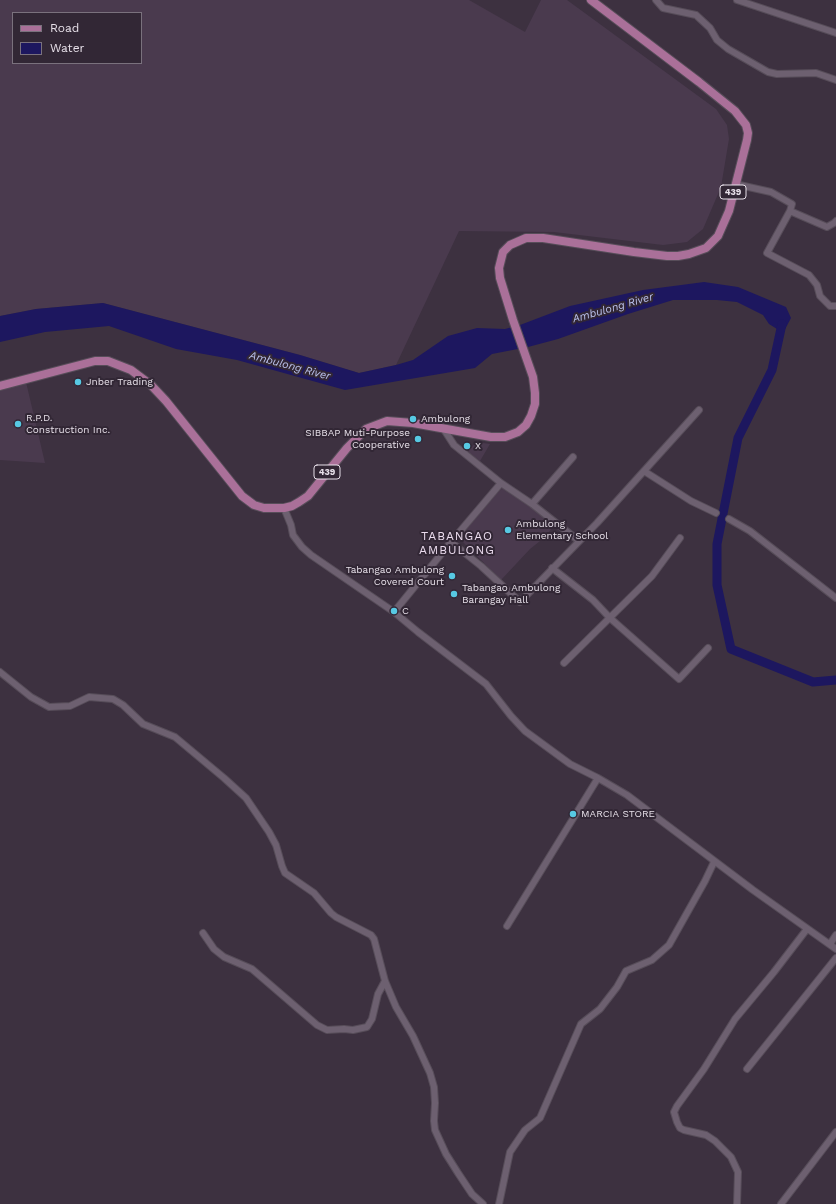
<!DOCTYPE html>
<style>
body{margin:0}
#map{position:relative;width:836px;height:1204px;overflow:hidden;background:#3d3140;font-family:"Work Sans",sans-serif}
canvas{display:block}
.legend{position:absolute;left:12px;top:12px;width:130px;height:52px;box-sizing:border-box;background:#322735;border:1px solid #7a717d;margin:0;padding:5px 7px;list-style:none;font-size:12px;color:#e7e0e9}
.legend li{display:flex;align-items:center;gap:8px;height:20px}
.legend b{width:20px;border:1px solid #7a717d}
</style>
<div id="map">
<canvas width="836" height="1204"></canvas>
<ul class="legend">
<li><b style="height:5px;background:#aa7099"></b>Road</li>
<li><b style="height:11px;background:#1d175f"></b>Water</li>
</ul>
</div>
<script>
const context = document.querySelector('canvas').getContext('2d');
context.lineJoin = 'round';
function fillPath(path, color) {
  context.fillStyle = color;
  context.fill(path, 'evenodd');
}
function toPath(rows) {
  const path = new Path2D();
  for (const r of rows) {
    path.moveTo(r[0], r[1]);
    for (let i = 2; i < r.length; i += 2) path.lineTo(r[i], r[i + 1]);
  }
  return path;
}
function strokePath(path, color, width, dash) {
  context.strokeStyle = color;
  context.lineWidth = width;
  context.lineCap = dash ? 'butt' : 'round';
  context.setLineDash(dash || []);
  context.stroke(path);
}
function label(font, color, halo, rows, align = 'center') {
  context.font = font + ' "Work Sans",sans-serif';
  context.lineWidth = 4;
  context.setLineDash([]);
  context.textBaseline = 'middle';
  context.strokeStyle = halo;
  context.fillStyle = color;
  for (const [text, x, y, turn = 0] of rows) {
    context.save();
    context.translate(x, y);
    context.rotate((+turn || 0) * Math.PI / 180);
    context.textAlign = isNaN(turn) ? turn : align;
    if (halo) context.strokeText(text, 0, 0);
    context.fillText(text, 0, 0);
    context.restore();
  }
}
fillPath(toPath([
 [0,0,469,0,525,32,541,0,567,0,716,109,727,125,729,139,721,187,703,229,687,242,663,245,554,232,459,231,396,365,359,373,300,355,103,303,36,309,0,316],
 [13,13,141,13,141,63,13,63],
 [26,382,45,463,0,460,0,388],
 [476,442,490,444,480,461,468,452],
 [504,487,556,523,545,537,530,549,501,580,459,538,499,491]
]), '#4a3a4e');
fillPath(toPath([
 [704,282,738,287,786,307,791,318,782,335,779,336,777,329,769,324,763,315,737,302,717,300,673,300,628,314,558,339,528,347,492,354,475,368,345,390,237,360,176,349,109,326,45,332,0,342,0,316,36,309,103,303,300,355,359,373,396,365,413,360,448,336,477,328,505,329,520,325,570,306,643,290]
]), '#1d175f');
strokePath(toPath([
 [782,324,772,370,738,438,717,544,717,585,731,649,813,682,836,680]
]), '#1d175f', 9);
const minor = toPath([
 [656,0,663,8,696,15,710,28,717,40,728,49,768,72,777,74,816,73,836,80],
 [737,0,836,33],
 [735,184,771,192,792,204,790,211,767,253,809,275,817,285,820,296,830,306,836,306],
 [790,211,827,227,834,223,836,221],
 [443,428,454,445,501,483,532,504,579,541],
 [644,471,691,501,716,513],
 [532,504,573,457],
 [284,508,291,525,293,535,302,547,311,555,394,612,418,632,486,684,511,716,525,731,570,764,598,778,627,795,753,890,836,949],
 [729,519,750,531,836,598],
 [451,542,501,483],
 [552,568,593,600,610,618,679,679,708,648],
 [394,612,451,542,481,566,520,602,597,523,699,410],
 [564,663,652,576,680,538],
 [0,672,31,697,49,707,70,706,89,697,113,699,123,705,143,724,175,737,224,778,246,798,269,832,276,845,282,866,285,873,314,893,331,913,336,917,371,935,374,939,385,981,396,1007,413,1036,430,1073,434,1087,435,1103,434,1121,435,1130,446,1154,458,1173,472,1194,483,1204],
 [507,926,598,778],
 [203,933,214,949,224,957,252,969,317,1025,327,1030,344,1029,353,1030,367,1027,372,1019,378,994,385,981],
 [830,944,836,935],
 [747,1069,836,958],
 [499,1204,510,1152,525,1130,540,1118,581,1024,600,1009,617,987,626,971,652,960,669,945,705,881,714,862],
 [737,1204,738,1172,731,1157,715,1141,706,1135,684,1130,680,1128,677,1122,674,1112,677,1106,704,1069,735,1019,774,972,807,929],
 [781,1204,836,1132]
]);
const major = toPath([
 [0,386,95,361,108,361,131,370,151,385,166,401,242,496,254,505,264,508,284,508,292,506,299,502,308,496,347,448,366,429,387,421,413,423,491,437,505,437,518,432,526,425,531,416,535,404,535,393,533,377,513,320,500,278,499,268,503,252,510,245,526,238,543,238,634,252,667,256,678,256,689,254,706,248,718,236,729,211,747,140,748,133,746,125,735,111,699,82,591,0]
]);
strokePath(minor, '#574d59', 8);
strokePath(major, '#574d59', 10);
strokePath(minor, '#6d6070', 6);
strokePath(major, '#aa7099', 8);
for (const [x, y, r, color] of [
 [78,382,4,"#57c9e3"],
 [413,419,4,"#57c9e3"],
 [18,424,4,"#57c9e3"],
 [418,439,4,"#57c9e3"],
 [467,446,4,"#57c9e3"],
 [508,530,4,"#57c9e3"],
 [452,576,4,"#57c9e3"],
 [454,594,4,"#57c9e3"],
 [394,611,4,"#57c9e3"],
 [573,814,4,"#57c9e3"]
]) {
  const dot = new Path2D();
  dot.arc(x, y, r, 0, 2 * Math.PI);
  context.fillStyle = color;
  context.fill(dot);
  strokePath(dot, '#322735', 1.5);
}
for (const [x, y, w] of [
 [733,192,26],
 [327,472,26]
]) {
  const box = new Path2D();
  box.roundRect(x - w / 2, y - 7, w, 14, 3);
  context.fillStyle = '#322735';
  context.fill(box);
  strokePath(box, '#e7e0e9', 1);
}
label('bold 9px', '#e7e0e9', null, [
 ["439",733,192],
 ["439",327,472]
]);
label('10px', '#e7e0e9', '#322735', [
 ["Jnber Trading",86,382],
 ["R.P.D.",26,418],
 ["Construction Inc.",26,430],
 ["Ambulong",421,419],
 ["SIBBAP Muti-Purpose",410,433,"right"],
 ["Cooperative",410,445,"right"],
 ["X",475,446],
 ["Ambulong",516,524],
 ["Elementary School",516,536],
 ["Tabangao Ambulong",444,570,"right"],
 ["Covered Court",444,582,"right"],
 ["Tabangao Ambulong",462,588],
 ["Barangay Hall",462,600],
 ["C",402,611],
 ["MARCIA STORE",581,814]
], 'left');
label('italic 11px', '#bbc2ed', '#322735', [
 ["Ambulong River",613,308,-16],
 ["Ambulong River",290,366,15]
]);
context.letterSpacing = '1px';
label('12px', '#eadbed', '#322735', [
 ["TABANGAO",457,536],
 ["AMBULONG",457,550]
]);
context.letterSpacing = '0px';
</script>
